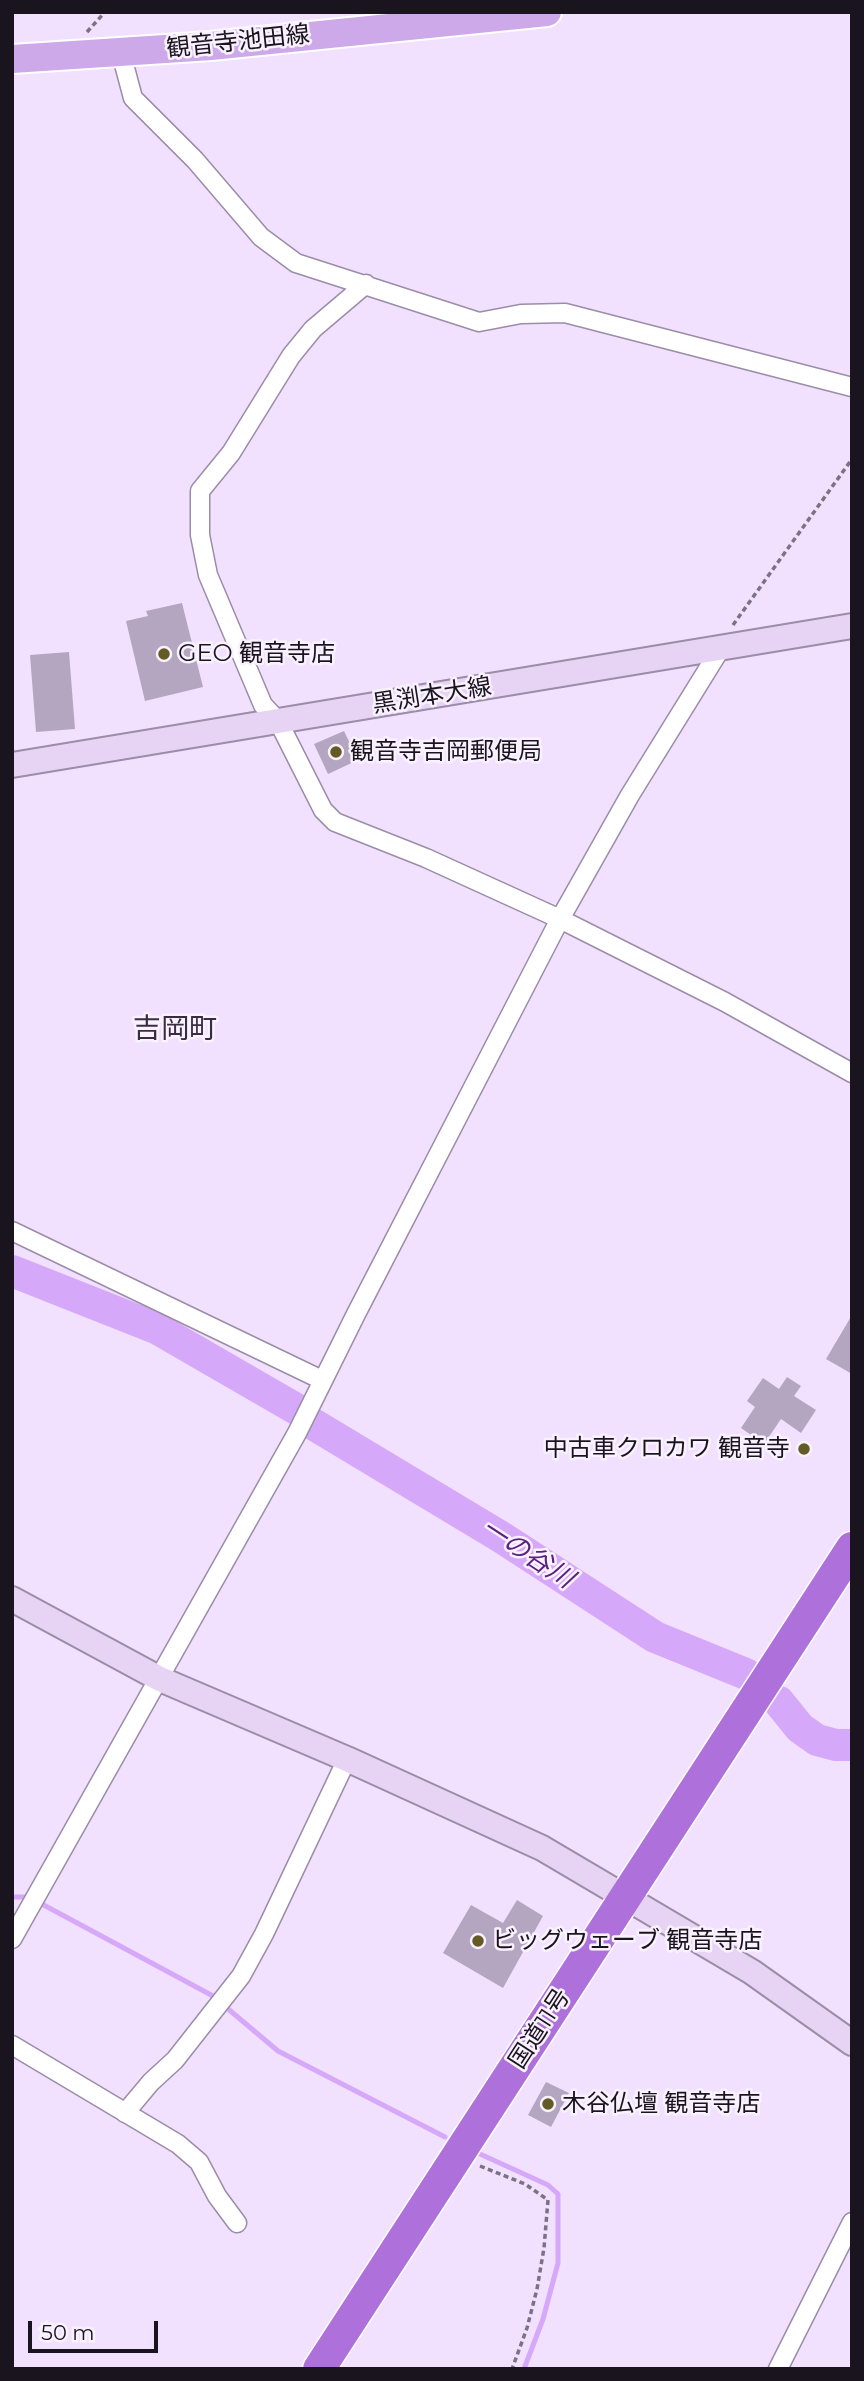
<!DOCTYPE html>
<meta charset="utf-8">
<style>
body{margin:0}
#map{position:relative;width:864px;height:2381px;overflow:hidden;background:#f1e1fe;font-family:Montserrat,sans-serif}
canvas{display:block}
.frame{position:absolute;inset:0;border:14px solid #1a141f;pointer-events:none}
.scale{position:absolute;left:28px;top:2321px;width:130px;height:32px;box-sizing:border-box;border:4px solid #1a141f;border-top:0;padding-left:9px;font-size:21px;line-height:24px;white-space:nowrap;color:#1a141f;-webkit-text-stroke:5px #f9f2fe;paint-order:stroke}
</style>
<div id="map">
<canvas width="864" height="2381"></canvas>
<div class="frame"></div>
<div class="scale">50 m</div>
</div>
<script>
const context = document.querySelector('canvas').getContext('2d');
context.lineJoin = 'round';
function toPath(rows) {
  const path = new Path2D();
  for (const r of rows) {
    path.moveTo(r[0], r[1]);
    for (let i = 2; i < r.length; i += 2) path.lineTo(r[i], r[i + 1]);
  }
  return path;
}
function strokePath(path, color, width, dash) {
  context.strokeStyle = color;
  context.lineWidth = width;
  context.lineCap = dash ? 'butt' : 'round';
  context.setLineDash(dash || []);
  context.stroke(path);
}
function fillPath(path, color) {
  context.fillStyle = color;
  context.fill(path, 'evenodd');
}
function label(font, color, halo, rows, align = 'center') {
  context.font = font + ' Montserrat,"Noto Sans JP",sans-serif';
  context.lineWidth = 5;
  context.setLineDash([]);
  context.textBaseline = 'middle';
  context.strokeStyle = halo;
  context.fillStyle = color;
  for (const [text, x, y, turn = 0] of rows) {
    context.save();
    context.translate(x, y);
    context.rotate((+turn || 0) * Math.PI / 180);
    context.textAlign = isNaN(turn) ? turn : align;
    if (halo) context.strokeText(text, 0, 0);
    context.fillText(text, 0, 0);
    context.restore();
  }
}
strokePath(toPath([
 [12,1897,26,1897],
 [40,1903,213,1996],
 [227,2008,278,2051,445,2137],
 [480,2154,548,2185,558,2194,558,2263,543,2319,524,2369]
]), '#d6a8fa', 5);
strokePath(toPath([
 [12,1271,156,1328,298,1410],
 [313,1424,501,1537,655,1637,746,1674],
 [779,1702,800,1728,817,1740,836,1745,852,1745]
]), '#d6a8fa', 32);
fillPath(toPath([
 [182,603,203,687,145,701,126,621,148,616,146,611],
 [69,652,75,729,36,732,30,655],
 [344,731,358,760,328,774,314,744],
 [852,1315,852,1374,826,1359],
 [787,1377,801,1386,794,1396,816,1410,801,1433,781,1419,764,1444,741,1428,755,1407,747,1401,763,1378,779,1389],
 [517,1900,543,1916,503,1988,443,1953,471,1905,503,1923],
 [546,2082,569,2093,551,2127,528,2115]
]), '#b4a5c1');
const street = toPath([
 [121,53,133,98,195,160,261,237,296,263,479,322,521,314,565,313,852,387],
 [366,284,313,329,291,356,231,453,200,491,200,535,208,575,263,705,278,721,323,810,335,822,426,858,560,919,725,1002,852,1073],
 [12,1231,322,1380],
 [12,1939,297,1433,356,1314,560,919,630,795,721,648],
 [12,2045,178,2144,199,2162,217,2196,237,2223],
 [125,2113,151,2082,175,2060,241,1976,264,1934,347,1759],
 [778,2369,852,2222]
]);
const secondary = toPath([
 [12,765,852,626],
 [12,1599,160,1679,347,1759,542,1848,752,1972,852,2043]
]);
const primary = toPath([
 [12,59,211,46,547,12]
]);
const highway = toPath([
 [319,2369,852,1548]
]);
strokePath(street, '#9b8ca7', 21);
strokePath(secondary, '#9b8ca7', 28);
strokePath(primary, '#fff', 32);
strokePath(highway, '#fff', 35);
strokePath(toPath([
 [87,32,105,12],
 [733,625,852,459],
 [480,2166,525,2184,548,2200,544,2248,537,2289,527,2328,512,2369]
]), '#7c7185', 3.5, [5, 3.5]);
strokePath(street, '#fff', 18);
strokePath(secondary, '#e7d4f4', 24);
strokePath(primary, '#cea9e9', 28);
strokePath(highway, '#ae70da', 32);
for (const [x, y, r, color] of [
 [164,654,7,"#635a26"],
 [336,752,7,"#635a26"],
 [804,1449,7,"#635a26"],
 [478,1941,7,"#635a26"],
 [548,2104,7,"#635a26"]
]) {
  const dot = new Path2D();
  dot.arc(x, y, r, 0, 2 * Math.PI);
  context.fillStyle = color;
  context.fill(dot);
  strokePath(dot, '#f9f2fe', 2.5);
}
label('24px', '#1a141f', '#f9f2fe', [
 ["観音寺池田線",238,42,-6],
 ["黒渕本大線",432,696,-9],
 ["国道11号",540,2029,-57]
]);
label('24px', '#1a141f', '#f9f2fe', [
 ["GEO 観音寺店",178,654],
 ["観音寺吉岡郵便局",350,752],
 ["中古車クロカワ 観音寺",790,1449,"right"],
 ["ビッグウェーブ 観音寺店",492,1941],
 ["木谷仏壇 観音寺店",562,2104]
], 'left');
label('italic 26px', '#5c2180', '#f9f2fe', [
 ["一の谷川",527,1554,33]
]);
label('28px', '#382c43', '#f9f2fe', [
 ["吉岡町",175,1030]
]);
</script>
